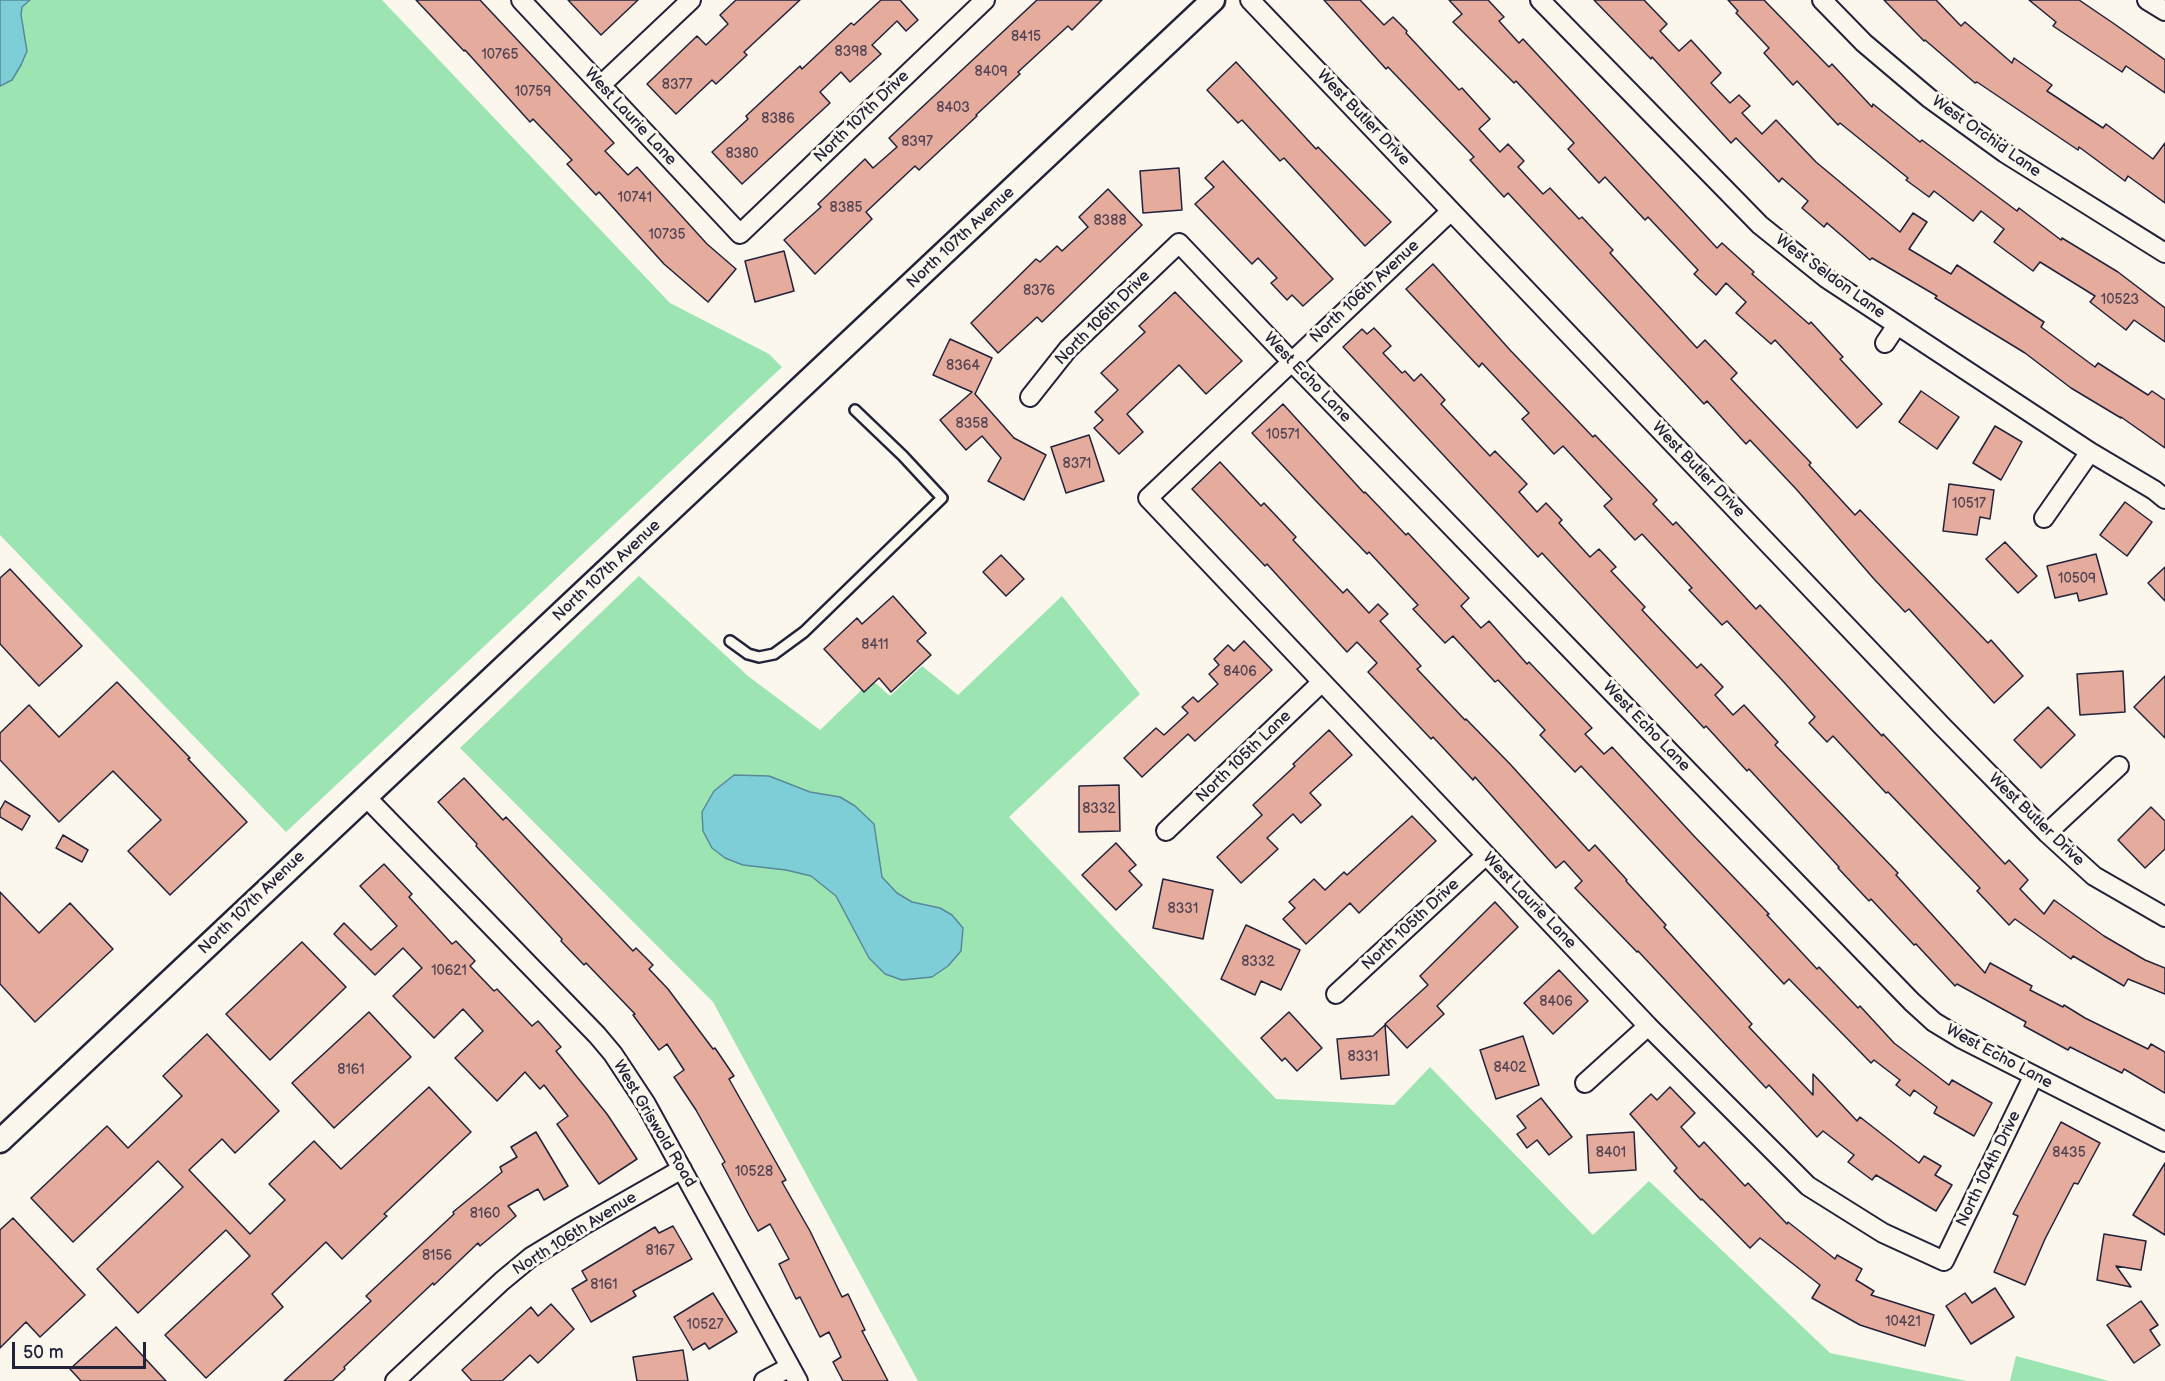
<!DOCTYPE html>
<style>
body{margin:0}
#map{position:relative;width:2165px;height:1381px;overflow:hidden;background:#fbf7ec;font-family:"Balsamiq Sans",sans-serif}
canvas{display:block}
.scale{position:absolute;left:12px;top:1342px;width:134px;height:27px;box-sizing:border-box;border:3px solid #22223b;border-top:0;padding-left:8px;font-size:18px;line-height:21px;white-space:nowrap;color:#22223b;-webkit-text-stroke:4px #fbf7ec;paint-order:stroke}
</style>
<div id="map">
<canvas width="2165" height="1381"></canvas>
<div class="scale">50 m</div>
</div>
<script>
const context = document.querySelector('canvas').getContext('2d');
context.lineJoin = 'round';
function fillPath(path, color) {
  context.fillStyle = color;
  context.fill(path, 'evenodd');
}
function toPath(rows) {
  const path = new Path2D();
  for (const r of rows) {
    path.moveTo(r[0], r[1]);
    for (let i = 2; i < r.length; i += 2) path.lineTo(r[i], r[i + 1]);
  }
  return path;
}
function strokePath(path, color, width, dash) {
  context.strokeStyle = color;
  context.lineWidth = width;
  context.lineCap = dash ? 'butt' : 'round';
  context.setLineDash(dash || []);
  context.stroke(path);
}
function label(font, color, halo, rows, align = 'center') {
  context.font = font + ' "Balsamiq Sans",sans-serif';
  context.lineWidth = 6;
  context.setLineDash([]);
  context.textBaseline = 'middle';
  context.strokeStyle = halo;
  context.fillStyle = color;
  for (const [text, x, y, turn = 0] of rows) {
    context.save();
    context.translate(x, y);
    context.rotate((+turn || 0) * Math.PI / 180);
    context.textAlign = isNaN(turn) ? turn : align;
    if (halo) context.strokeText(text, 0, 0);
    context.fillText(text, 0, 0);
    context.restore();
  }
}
fillPath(toPath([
 [0,0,382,0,670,303,769,354,782,367,286,832,0,535],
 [639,576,748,676,820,730,872,680,890,696,922,666,958,695,1062,596,1140,694,1009,817,1276,1099,1394,1105,1430,1067,1593,1235,1649,1181,1830,1353,1967,1381,918,1381,713,1002,460,748],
 [2016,1356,2109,1381,2010,1381]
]), '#9ce4b2');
const water = toPath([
 [0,0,30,0,22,7,21,15,27,51,21,65,12,80,0,86,0,0],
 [734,775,769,776,810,792,840,797,855,806,874,824,882,877,897,893,912,902,940,908,952,915,963,928,961,951,948,966,932,977,902,980,885,974,869,958,836,896,811,876,786,870,743,865,725,858,712,848,703,831,702,812,714,791,734,775]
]);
fillPath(water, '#7eced8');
strokePath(water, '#598999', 1.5);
const building = toPath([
 [416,0,480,0,614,143,605,151,628,175,637,167,707,244,736,269,708,302,664,264,599,192,596,195,567,164,572,160,533,119,530,122,465,50,464,51,416,0],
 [568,0,638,0,601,35,568,0],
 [736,0,800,0,744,52,747,55,716,84,712,80,676,114,647,84,697,36,706,45,728,24,720,15,736,0],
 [881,0,900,0,918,20,906,31,897,21,872,45,881,54,850,82,841,72,820,92,830,103,742,184,712,152,748,119,746,116,800,66,802,69,851,23,854,25,881,0],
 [1037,0,1102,0,1072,30,1068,26,1018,72,1020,74,976,115,977,116,919,170,915,166,866,212,872,219,815,274,784,240,821,207,818,204,865,159,873,168,897,147,889,138,1037,0],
 [1324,0,1360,0,1384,25,1393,17,1407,31,1406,33,1459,90,1462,88,1490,119,1479,129,1500,152,1508,144,1524,161,1518,167,1543,194,1550,188,1579,219,1582,217,1613,250,1610,253,1697,348,1705,340,1737,373,1731,379,1811,463,1809,465,1855,515,1860,510,1988,643,1991,640,2023,676,1994,703,1909,609,1905,612,1874,579,1797,490,1750,440,1746,444,1707,401,1704,404,1508,193,1504,197,1470,160,1474,157,1388,67,1386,69,1324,0],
 [1449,0,1488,0,1504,17,1499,21,1519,43,1523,39,1717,248,1722,243,1754,272,1752,274,1809,324,1811,322,1843,357,1840,359,1882,404,1857,428,1775,340,1771,344,1736,313,1746,302,1726,283,1716,295,1694,274,1698,270,1648,217,1645,220,1605,177,1599,183,1568,149,1574,143,1516,81,1514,83,1453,22,1462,14,1449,0],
 [1594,0,1644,0,1667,24,1660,31,1679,51,1691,40,1721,73,1711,83,1730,103,1739,95,1750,106,1742,113,1762,134,1776,120,1816,162,1900,232,1913,213,1927,222,1909,249,1951,274,1957,265,2044,322,2041,327,2095,367,2098,363,2148,395,2152,391,2165,400,2165,448,2121,417,2121,418,2071,388,2025,353,1935,298,1937,296,1872,258,1870,260,1827,223,1824,227,1802,208,1808,201,1782,178,1779,182,1736,138,1731,143,1652,57,1651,59,1594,0],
 [1728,0,1764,0,1829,67,1832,64,1872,107,1873,104,1920,142,1922,140,2017,211,2019,208,2061,240,2062,238,2118,272,2165,308,2165,342,2134,320,2126,330,2090,302,2095,296,2040,262,2033,271,1994,242,2004,229,1981,211,1973,221,1934,191,1929,197,1906,180,1908,178,1840,123,1838,125,1797,81,1793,85,1764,53,1769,48,1736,13,1738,11,1728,0],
 [1884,0,1936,0,1961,26,1965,22,2012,63,2014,58,2052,85,2047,91,2103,128,2106,124,2153,159,2165,143,2165,203,2128,176,2125,181,2079,147,2078,150,1977,82,1975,83,1925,40,1924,41,1884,0],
 [2029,0,2079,0,2113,23,2165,60,2165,93,2126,66,2122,72,2053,26,2056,22,2029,0],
 [1236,62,1316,149,1318,147,1391,222,1365,246,1284,158,1280,161,1242,120,1238,123,1207,90,1236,62],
 [1223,161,1333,279,1303,306,1292,295,1287,300,1271,283,1277,278,1258,258,1252,264,1195,204,1214,187,1205,178,1223,161],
 [1179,168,1182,210,1143,213,1140,171,1179,168],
 [1108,189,1142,225,1042,322,1037,317,998,353,971,323,1036,259,1040,262,1057,246,1062,251,1088,227,1079,217,1108,189],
 [784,251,794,291,755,302,745,261,784,251],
 [1433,264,1510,350,1593,437,1595,435,1657,500,1653,504,1673,525,1676,522,1756,609,1760,605,1882,736,1883,734,2005,864,2009,860,2028,880,2020,889,2044,914,2054,900,2104,936,2145,960,2165,968,2165,994,2128,979,2124,986,2073,956,2071,959,2015,919,2009,925,1977,891,1980,888,1888,792,1886,793,1833,736,1827,742,1809,723,1815,717,1782,680,1727,621,1722,625,1689,590,1692,588,1642,534,1635,540,1604,506,1612,499,1563,446,1554,454,1522,419,1529,413,1482,363,1479,367,1406,289,1433,264],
 [1175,292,1242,361,1206,394,1179,365,1127,414,1143,432,1119,454,1094,428,1103,420,1095,412,1118,390,1101,373,1145,332,1139,326,1175,292],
 [1374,328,1391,346,1383,353,1402,373,1405,371,1414,381,1421,374,1445,400,1441,404,1490,456,1495,451,1527,484,1519,492,1537,512,1546,503,1562,520,1559,523,1590,557,1599,549,1616,567,1611,571,1645,607,1642,610,1697,668,1701,664,1723,687,1715,695,1733,715,1744,705,1778,742,1775,745,1898,873,1896,875,1985,973,1990,963,2032,986,2030,990,2063,1007,2064,1005,2085,1018,2148,1049,2151,1044,2165,1052,2165,1093,2124,1069,2122,1073,2070,1047,2068,1050,2024,1026,2026,1022,1957,984,1955,986,1916,944,1914,945,1871,899,1869,901,1838,868,1839,867,1749,769,1747,771,1706,726,1704,728,1542,553,1538,557,1343,347,1362,329,1367,334,1374,328],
 [950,339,992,358,975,394,1014,438,1046,455,1024,500,988,481,1001,458,982,436,966,450,940,420,972,392,933,375,950,339],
 [1921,391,1959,417,1937,449,1899,422,1921,391],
 [1283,404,1364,493,1365,492,1406,535,1408,533,1469,598,1461,606,1481,628,1489,621,1527,664,1529,662,1592,728,1585,734,1604,754,1612,747,1693,835,1769,914,1767,915,1817,969,1819,967,1858,1008,1860,1006,1894,1043,1949,1085,1952,1080,1992,1103,1974,1136,1934,1113,1937,1107,1914,1090,1910,1096,1896,1085,1900,1080,1874,1060,1871,1063,1789,979,1784,984,1581,766,1575,772,1540,735,1545,730,1498,680,1495,682,1453,636,1445,643,1413,609,1418,605,1369,552,1367,554,1316,501,1252,433,1283,404],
 [1995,426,2022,442,2001,480,1973,463,1995,426],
 [1089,435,1104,481,1066,493,1051,447,1089,435],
 [1220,462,1261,506,1264,503,1296,537,1293,540,1343,593,1347,589,1369,613,1378,604,1388,614,1380,621,1421,666,1417,669,1465,720,1466,719,1510,764,1589,851,1595,845,1627,880,1626,881,1666,925,1664,927,1752,1024,1749,1027,1813,1095,1813,1074,1857,1121,1860,1117,1919,1163,1924,1156,1941,1166,1935,1175,1952,1185,1936,1211,1876,1175,1872,1180,1848,1162,1854,1155,1823,1131,1817,1137,1769,1085,1766,1088,1638,951,1637,952,1575,888,1582,881,1564,861,1556,868,1475,777,1473,780,1433,737,1431,739,1368,672,1377,663,1357,642,1347,652,1267,564,1265,566,1192,489,1220,462],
 [1949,484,1994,490,1990,519,1980,517,1977,535,1943,531,1949,484],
 [2125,502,2152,522,2127,556,2100,535,2125,502],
 [2005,542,2037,576,2018,593,1986,559,2005,542],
 [2096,554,2107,594,2079,601,2077,593,2055,598,2047,566,2096,554],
 [1001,555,1024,579,1006,596,983,572,1001,555],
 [2165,567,2165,601,2148,583,2165,567],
 [10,569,82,646,39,686,0,644,0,578,10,569],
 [893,596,926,633,917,641,931,655,891,692,879,678,864,692,824,649,857,618,862,624,893,596],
 [1244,641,1272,670,1195,741,1188,734,1142,777,1124,758,1156,728,1164,735,1188,713,1182,707,1193,697,1198,702,1218,684,1209,674,1219,665,1214,659,1228,645,1234,651,1244,641],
 [2123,671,2125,712,2080,715,2077,674,2123,671],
 [2165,676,2165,738,2134,707,2165,676],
 [117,682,190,758,188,759,247,822,170,895,128,851,161,820,113,771,59,822,0,760,0,733,29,705,59,737,117,682],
 [2048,707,2075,735,2041,768,2014,740,2048,707],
 [1329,730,1352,755,1310,793,1321,805,1301,823,1293,814,1267,838,1278,849,1241,883,1217,857,1262,815,1253,805,1295,766,1293,764,1329,730],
 [464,778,503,820,506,817,633,951,636,948,653,965,649,969,668,989,713,1049,715,1048,734,1076,729,1079,786,1180,782,1182,810,1231,842,1297,848,1294,865,1330,862,1331,888,1381,843,1381,833,1362,841,1357,829,1332,820,1337,800,1297,796,1299,779,1264,789,1259,770,1224,758,1231,749,1215,722,1164,725,1162,696,1110,674,1077,684,1070,667,1044,659,1050,633,1015,635,1014,586,963,584,965,561,941,562,939,476,846,477,844,438,802,464,778],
 [1119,785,1120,831,1079,832,1079,786,1119,785],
 [5,801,30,816,22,830,0,817,0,810,5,801],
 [2151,807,2165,821,2165,849,2145,868,2118,840,2151,807],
 [1412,816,1436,841,1359,913,1350,903,1306,944,1283,919,1295,908,1289,902,1314,879,1325,890,1344,872,1347,875,1412,816],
 [63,835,88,850,82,862,56,848,63,835],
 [1116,843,1136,865,1129,871,1142,885,1116,910,1082,875,1116,843],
 [384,864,412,894,409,897,452,944,456,941,475,961,470,966,494,991,497,989,532,1026,538,1021,561,1047,556,1051,607,1114,637,1159,599,1184,557,1124,568,1116,544,1085,540,1089,525,1072,497,1101,455,1058,483,1031,463,1009,434,1038,393,996,422,968,403,948,375,975,334,934,344,923,371,950,397,926,360,886,384,864],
 [1163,879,1213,890,1203,939,1153,928,1163,879],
 [0,892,39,933,70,903,113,949,35,1022,0,984,0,892],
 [1495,902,1518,927,1437,1006,1444,1014,1407,1048,1385,1024,1428,985,1420,976,1495,902],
 [1246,925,1300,950,1281,990,1261,981,1255,995,1221,979,1246,925],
 [302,942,346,987,270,1060,226,1014,302,942],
 [1559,970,1588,1001,1553,1034,1524,1003,1559,970],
 [369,1012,411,1057,334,1128,292,1083,369,1012],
 [1289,1012,1322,1048,1297,1071,1285,1058,1282,1061,1261,1038,1289,1012],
 [1385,1025,1389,1075,1341,1079,1337,1039,1373,1036,1385,1025],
 [207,1034,279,1111,235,1153,222,1139,189,1170,250,1234,285,1200,269,1184,314,1141,341,1169,429,1087,471,1132,384,1214,387,1216,342,1259,326,1242,272,1294,283,1307,206,1378,165,1335,250,1256,226,1230,138,1313,97,1269,183,1187,158,1161,73,1242,31,1198,107,1126,128,1148,182,1096,163,1076,207,1034],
 [1523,1036,1539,1085,1496,1099,1480,1050,1523,1036],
 [1670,1087,1695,1113,1681,1127,1699,1147,1704,1142,1745,1186,1748,1183,1787,1224,1788,1222,1835,1259,1837,1255,1862,1269,1856,1280,1874,1291,1871,1295,1934,1315,1925,1346,1860,1325,1812,1298,1820,1285,1760,1238,1750,1248,1702,1199,1701,1200,1674,1171,1677,1168,1630,1114,1651,1094,1657,1100,1670,1087],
 [1541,1098,1572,1137,1549,1155,1537,1140,1527,1148,1517,1134,1526,1128,1517,1116,1541,1098],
 [2061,1122,2100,1143,2078,1184,2074,1183,2045,1239,2025,1285,1994,1272,2018,1216,2013,1214,2061,1122],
 [536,1132,568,1186,544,1200,538,1189,508,1206,516,1216,480,1246,478,1243,434,1285,433,1283,344,1367,345,1369,332,1381,284,1381,371,1301,366,1296,454,1214,453,1212,502,1172,500,1167,517,1157,511,1147,536,1132],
 [1634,1132,1636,1170,1589,1173,1587,1135,1634,1132],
 [2165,1163,2165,1235,2133,1215,2165,1163],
 [13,1218,85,1295,40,1337,26,1322,0,1348,0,1230,13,1218],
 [673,1226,692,1259,633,1291,636,1296,591,1322,572,1289,587,1280,582,1271,655,1227,659,1233,673,1226],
 [2104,1234,2146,1241,2141,1270,2116,1266,2131,1287,2097,1280,2104,1234],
 [1995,1288,2014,1317,1971,1344,1946,1306,1965,1293,1972,1303,1995,1288],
 [713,1293,737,1332,709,1349,705,1343,693,1350,674,1317,713,1293],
 [2141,1301,2158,1325,2150,1330,2160,1345,2134,1363,2107,1325,2141,1301],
 [551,1304,574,1329,538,1363,530,1355,502,1381,472,1381,462,1370,531,1307,538,1316,551,1304],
 [116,1327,166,1381,81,1381,70,1369,116,1327],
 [683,1350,688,1381,637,1381,633,1357,683,1350]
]);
fillPath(building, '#e5ac9e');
strokePath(building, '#22223b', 1.5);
const service = toPath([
 [730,641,748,654,759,657,774,654,804,632,942,498,903,456,855,410]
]);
const minor = toPath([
 [521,0,740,234,985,0],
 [1250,0,1943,727,2047,833,2094,876,2165,917],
 [1540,0,1760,225,1826,278,2090,452,2154,490,2165,499],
 [1822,0,1864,43,1929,98,2005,153,2165,253],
 [2147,0,2165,11],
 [601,85,691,0],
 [1451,211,1148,498,1648,1026,1808,1186,1883,1233,1944,1261,2033,1077],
 [1885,343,1897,325],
 [1030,397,1068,349,1179,243,1291,361,1912,1002,1934,1022,1962,1039,2165,1142],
 [2044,518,2090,452],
 [365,796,597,1035,613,1054,646,1104,798,1381],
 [1166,831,1322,682],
 [2047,833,2119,766],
 [1336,994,1485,856],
 [1585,1083,1648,1026],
 [395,1381,502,1281,531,1257,582,1226,682,1169],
 [764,1381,790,1367]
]);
const tertiary = toPath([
 [0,1141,1213,0]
]);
strokePath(service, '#22223b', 14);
strokePath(minor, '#22223b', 22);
strokePath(tertiary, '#22223b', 27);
strokePath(service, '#fbf7ec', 9);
strokePath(minor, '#fbf7ec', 18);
strokePath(tertiary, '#fbf7ec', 22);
label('14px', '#534454', null, [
 ["8415",1026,37],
 ["8398",851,52],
 ["10765",500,55],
 ["8409",991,72],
 ["8377",677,85],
 ["10759",533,92],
 ["8403",953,108],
 ["8386",778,119],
 ["8397",917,142],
 ["8380",742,154],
 ["10741",635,198],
 ["8385",846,208],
 ["8388",1110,221],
 ["10735",667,235],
 ["8376",1039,291],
 ["10523",2120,300],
 ["8364",963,366],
 ["8358",972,424],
 ["10571",1283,435],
 ["8371",1077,464],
 ["10517",1969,504],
 ["10509",2077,579],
 ["8411",875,645],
 ["8406",1240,672],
 ["8332",1099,809],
 ["8331",1183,909],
 ["8332",1258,962],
 ["10621",449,971],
 ["8406",1556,1002],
 ["8331",1363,1057],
 ["8402",1510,1068],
 ["8161",351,1070],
 ["8401",1611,1153],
 ["8435",2069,1153],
 ["10528",754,1172],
 ["8160",485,1214],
 ["8167",660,1251],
 ["8156",437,1256],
 ["8161",604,1285],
 ["10421",1903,1322],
 ["10527",705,1325]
]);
label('16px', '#22223b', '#fbf7ec', [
 ["West Laurie Lane",630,117,47],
 ["North 107th Drive",862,117,-44],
 ["West Butler Drive",1363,118,46],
 ["West Orchid Lane",1986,137,35],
 ["North 107th Avenue",961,238,-43],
 ["West Seldon Lane",1830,277,36],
 ["North 106th Avenue",1365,292,-43],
 ["North 106th Drive",1103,318,-45],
 ["West Echo Lane",1307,378,46],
 ["West Butler Drive",1698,470,46],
 ["North 107th Avenue",607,571,-43],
 ["West Echo Lane",1646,727,46],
 ["North 105th Lane",1244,757,-44],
 ["West Butler Drive",2036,820,44],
 ["West Laurie Lane",1529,901,46],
 ["North 107th Avenue",252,903,-44],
 ["North 105th Drive",1411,925,-43],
 ["West Echo Lane",1999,1057,28],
 ["West Griswold Road",654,1124,59],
 ["North 104th Drive",1989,1169,-64],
 ["North 106th Avenue",575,1234,-32]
]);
</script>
